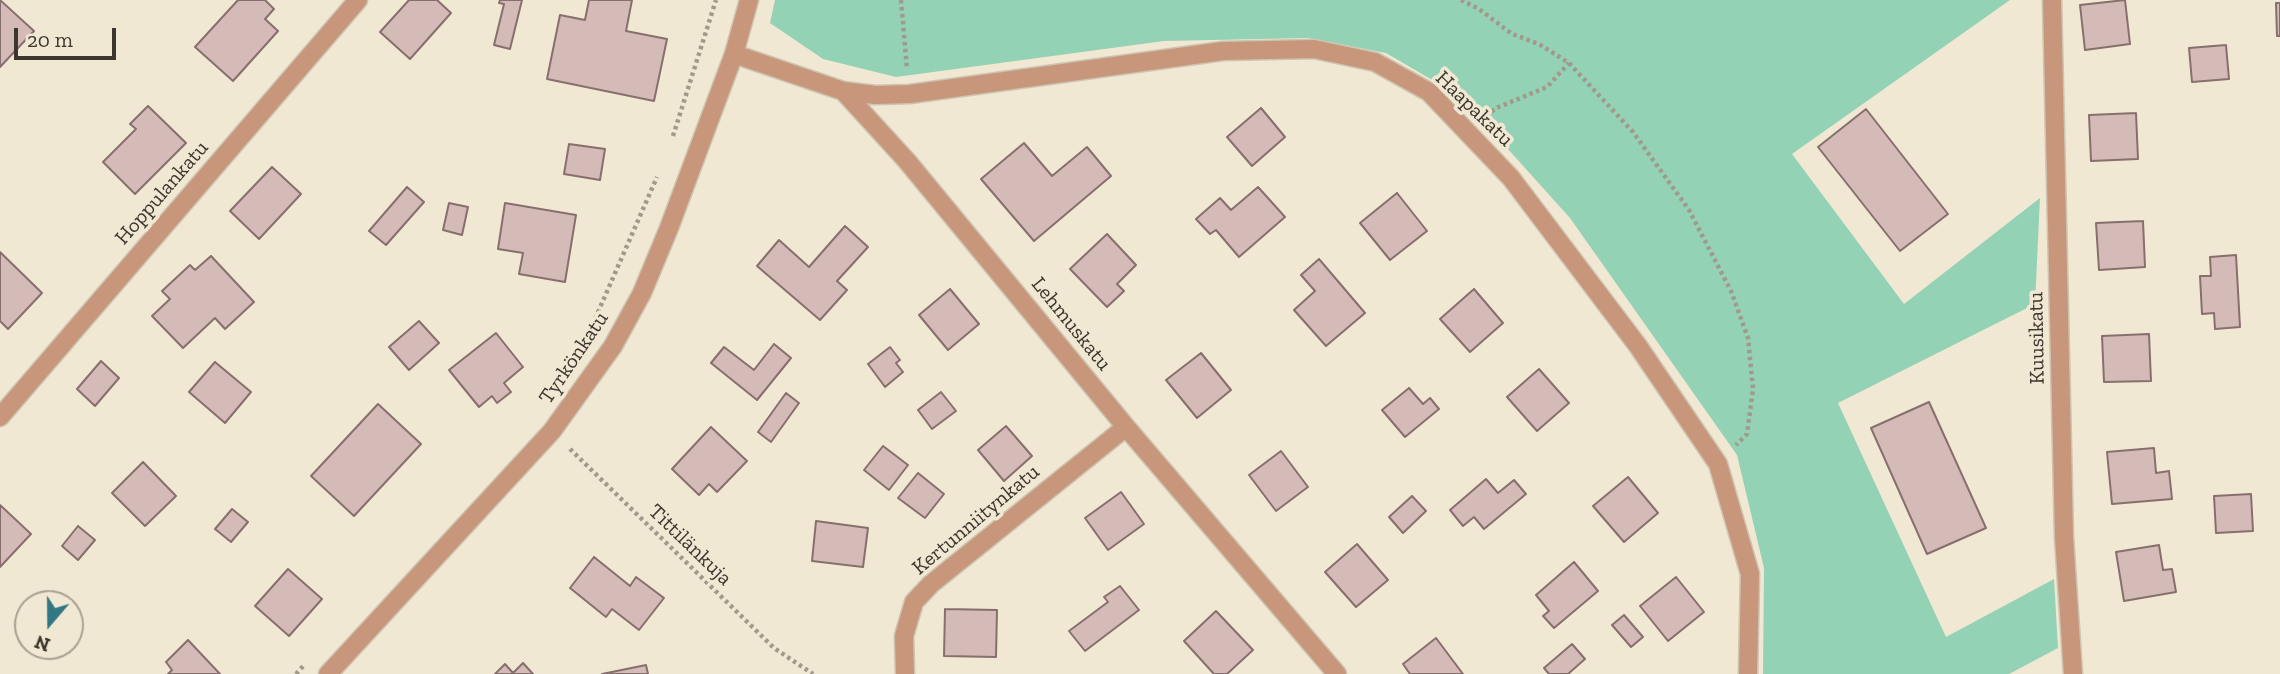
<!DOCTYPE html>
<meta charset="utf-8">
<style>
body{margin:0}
#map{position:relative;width:2280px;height:674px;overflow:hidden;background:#f1e8d3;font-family:"Zilla Slab",serif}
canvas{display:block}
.north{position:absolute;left:14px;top:590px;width:70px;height:70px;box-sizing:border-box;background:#f1e8d3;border:2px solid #a8a191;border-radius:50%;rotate:200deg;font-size:19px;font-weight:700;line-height:28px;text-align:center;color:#3b372f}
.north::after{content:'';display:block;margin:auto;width:24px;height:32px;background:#317784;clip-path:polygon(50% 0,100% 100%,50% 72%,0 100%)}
.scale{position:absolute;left:14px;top:28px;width:102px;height:32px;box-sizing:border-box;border:4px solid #3b372f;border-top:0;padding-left:9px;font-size:21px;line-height:24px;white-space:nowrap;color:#3b372f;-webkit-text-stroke:5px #f1e8d3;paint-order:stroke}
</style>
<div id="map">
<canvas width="2280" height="674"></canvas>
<div class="north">N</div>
<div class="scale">20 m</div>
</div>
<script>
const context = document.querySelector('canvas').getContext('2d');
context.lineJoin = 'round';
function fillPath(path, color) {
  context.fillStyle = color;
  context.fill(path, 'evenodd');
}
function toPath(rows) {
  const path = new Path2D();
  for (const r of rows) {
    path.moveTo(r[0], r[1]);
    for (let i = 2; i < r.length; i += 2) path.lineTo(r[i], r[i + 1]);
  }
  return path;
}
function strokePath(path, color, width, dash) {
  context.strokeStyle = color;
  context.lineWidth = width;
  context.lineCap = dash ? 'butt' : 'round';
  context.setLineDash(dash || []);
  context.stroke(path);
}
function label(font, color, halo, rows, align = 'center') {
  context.font = font + ' "Zilla Slab",serif';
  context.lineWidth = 7;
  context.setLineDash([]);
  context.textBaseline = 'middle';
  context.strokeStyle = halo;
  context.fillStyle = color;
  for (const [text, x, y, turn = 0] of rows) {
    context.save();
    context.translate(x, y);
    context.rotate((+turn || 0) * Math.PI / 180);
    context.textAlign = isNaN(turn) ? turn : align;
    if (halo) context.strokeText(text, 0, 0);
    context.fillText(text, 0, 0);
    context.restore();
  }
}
fillPath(toPath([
 [775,0,2010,0,1792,154,1904,304,2040,198,2035,304,1838,403,1946,637,2054,579,2058,648,2009,674,1763,674,1764,568,1737,455,1570,218,1507,148,1446,88,1386,53,1308,38,1164,41,896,77,823,59,770,23]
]), '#94d2b6');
const building = toPath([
 [0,0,34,31,0,67,0,0],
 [238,0,265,0,274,9,265,19,278,31,233,81,195,47,238,0],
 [409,0,437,0,451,13,410,59,380,32,409,0],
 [500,0,522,0,510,49,494,45,504,4,499,3,500,0],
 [589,0,632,0,626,31,667,39,654,101,547,79,560,15,585,20,589,0],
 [2125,0,2130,44,2085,50,2080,5,2125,0],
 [2276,3,2280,3,2280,36,2277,36,2276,3],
 [2226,45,2229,79,2192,82,2189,48,2226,45],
 [148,106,186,143,135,194,103,162,136,129,130,124,148,106],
 [1261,108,1285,137,1252,166,1227,137,1261,108],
 [1866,109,1948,214,1900,251,1818,147,1866,109],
 [2136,113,2138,159,2091,161,2089,115,2136,113],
 [1024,143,1052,176,1087,147,1111,176,1034,241,981,179,1024,143],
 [569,144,605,149,600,180,564,174,569,144],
 [272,167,301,194,259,239,230,211,272,167],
 [407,187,424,202,386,245,369,231,407,187],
 [1258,187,1285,217,1239,257,1216,230,1210,234,1196,219,1220,198,1231,210,1258,187],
 [1397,193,1427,231,1390,260,1360,223,1397,193],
 [449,203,468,207,462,235,443,230,449,203],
 [505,203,576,215,565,282,519,274,523,253,498,249,505,203],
 [2143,221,2145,267,2099,270,2096,223,2143,221],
 [845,226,868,247,837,281,847,290,820,320,757,266,779,240,809,267,845,226],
 [1107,234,1136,265,1117,284,1124,291,1107,307,1070,269,1107,234],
 [0,252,42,293,8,329,0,321,0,252],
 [2236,255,2240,327,2215,329,2214,313,2202,314,2200,276,2211,276,2210,257,2236,255],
 [211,256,254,302,225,329,215,318,183,348,152,316,170,299,162,291,190,265,195,270,211,256],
 [1319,259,1365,313,1326,346,1294,310,1315,291,1301,275,1319,259],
 [950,289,979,324,948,350,919,315,950,289],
 [1474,289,1503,323,1470,352,1440,319,1474,289],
 [419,321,439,343,409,370,389,347,419,321],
 [496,333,523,367,504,383,511,392,497,403,492,396,479,407,449,370,496,333],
 [2149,334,2151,381,2104,382,2102,336,2149,334],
 [774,344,791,358,757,400,711,363,724,347,754,370,774,344],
 [890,347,900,360,896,363,903,372,885,387,868,364,890,347],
 [1201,353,1231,390,1197,418,1166,380,1201,353],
 [101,361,119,378,95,406,77,389,101,361],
 [215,362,251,392,225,423,189,392,215,362],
 [1539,369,1569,403,1537,431,1507,397,1539,369],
 [1409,388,1423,404,1430,398,1439,409,1405,437,1382,410,1409,388],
 [941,392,956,411,932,429,918,410,941,392],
 [786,393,799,403,771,442,758,432,786,393],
 [1929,402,1986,528,1927,554,1871,428,1929,402],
 [378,404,421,444,354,516,311,476,378,404],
 [1006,426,1032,456,1004,481,978,450,1006,426],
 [711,427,747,461,717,492,709,484,699,495,672,469,711,427],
 [883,446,908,465,889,490,864,470,883,446],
 [2154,448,2156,473,2169,471,2172,499,2112,504,2107,452,2154,448],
 [1281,451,1308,487,1276,511,1249,475,1281,451],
 [143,462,176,496,145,526,112,493,143,462],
 [918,473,944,494,925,518,898,498,918,473],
 [1628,477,1658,513,1624,542,1593,506,1628,477],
 [1486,479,1498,493,1514,480,1526,494,1484,529,1474,517,1463,526,1450,510,1486,479],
 [1121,492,1144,524,1108,550,1085,518,1121,492],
 [2251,494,2253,531,2216,533,2214,496,2251,494],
 [1412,496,1426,511,1403,533,1389,517,1412,496],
 [0,505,31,534,0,567,0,505],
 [232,509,248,522,231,542,215,529,232,509],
 [816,521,868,528,863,567,812,561,816,521],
 [78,526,95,540,78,560,62,546,78,526],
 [1357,544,1388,580,1356,607,1325,572,1357,544],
 [2159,545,2163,570,2172,569,2176,592,2124,601,2116,552,2159,545],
 [594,557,630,586,636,577,664,598,639,630,612,609,606,617,570,588,594,557],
 [1574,562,1598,591,1554,628,1543,616,1549,611,1536,595,1574,562],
 [288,569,322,599,289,636,255,606,288,569],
 [1676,577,1704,612,1668,641,1640,606,1676,577],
 [1120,586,1139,610,1085,651,1069,631,1108,602,1104,597,1120,586],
 [945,609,997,610,996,657,944,656,945,609],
 [1216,611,1253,650,1227,674,1214,674,1184,641,1216,611],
 [1624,615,1643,637,1631,647,1612,625,1624,615],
 [1436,638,1463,674,1410,674,1403,664,1436,638],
 [188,640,220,674,168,674,172,670,166,662,188,640],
 [1572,644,1585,659,1568,674,1549,674,1544,668,1572,644],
 [523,663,533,674,495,674,505,664,513,673,523,663],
 [646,665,648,674,602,674,646,665]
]);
fillPath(building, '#d5bbb8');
strokePath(building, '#876f6d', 2);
const street = toPath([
 [2052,0,2064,537,2073,674],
 [734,54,843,91,907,161,1126,427,1337,674],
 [843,91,875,95,910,94,1223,51,1314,49,1375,62,1429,92,1511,178,1638,346,1718,464,1750,574,1748,674],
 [0,417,358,0],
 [328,674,552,431,613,346,642,293,669,228,734,54,749,0],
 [905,674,904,636,914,602,931,584,1126,427]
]);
strokePath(street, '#cdc5b2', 21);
strokePath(toPath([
 [901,0,907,69],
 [1461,0,1479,9,1512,34,1539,44,1569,63,1633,132,1689,210,1731,291,1748,338,1753,389,1747,434,1736,445],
 [1486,116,1496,108,1547,87,1569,63],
 [673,136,716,0],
 [595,319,657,177],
 [570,449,774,648,813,674],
 [296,674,304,665]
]), '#a19a8b', 4.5, [3.5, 3.5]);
strokePath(street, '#c8967a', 18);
label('21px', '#3b372f', '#f1e8d3', [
 ["Haapakatu",1474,109,44],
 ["Hoppulankatu",162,193,-49],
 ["Lehmuskatu",1071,324,51],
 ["Kuusikatu",2037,338,-91],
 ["Tyrkönkatu",574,358,-56],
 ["Kertunniitynkatu",976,520,-40],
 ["Tittilänkuja",690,545,44]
]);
</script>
